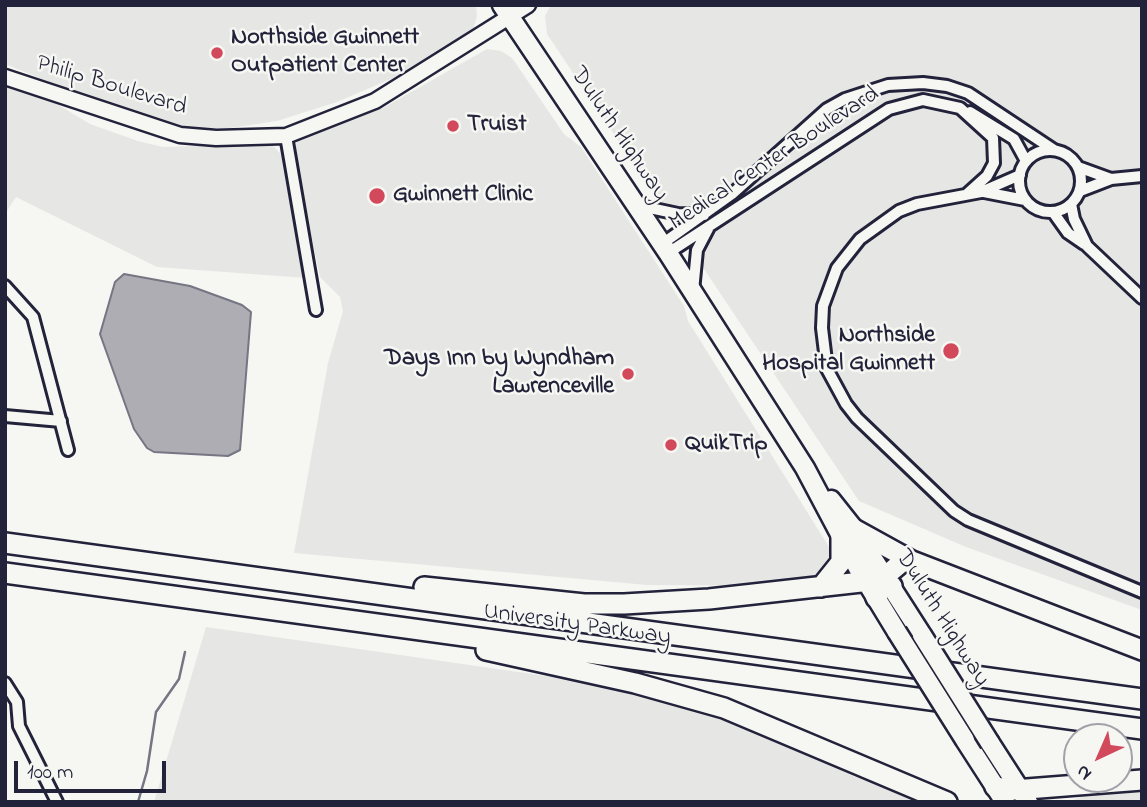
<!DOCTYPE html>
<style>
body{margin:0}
#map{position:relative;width:1147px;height:807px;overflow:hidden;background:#f6f6f2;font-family:"Indie Flower",sans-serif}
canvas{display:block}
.frame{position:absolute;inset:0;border:7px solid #22223b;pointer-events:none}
.north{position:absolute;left:1063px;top:723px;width:70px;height:70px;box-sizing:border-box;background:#f6f6f2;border:2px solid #a1a1a9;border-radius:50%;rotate:224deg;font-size:19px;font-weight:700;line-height:28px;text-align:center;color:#22223b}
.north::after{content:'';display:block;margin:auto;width:24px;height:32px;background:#d1495b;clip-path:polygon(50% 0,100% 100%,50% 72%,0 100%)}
.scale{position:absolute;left:14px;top:761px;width:152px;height:32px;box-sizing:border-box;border:4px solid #22223b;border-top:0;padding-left:9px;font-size:21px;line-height:24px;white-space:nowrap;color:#22223b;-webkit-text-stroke:5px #f6f6f2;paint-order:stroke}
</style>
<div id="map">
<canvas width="1147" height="807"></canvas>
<div class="frame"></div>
<div class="north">N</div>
<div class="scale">100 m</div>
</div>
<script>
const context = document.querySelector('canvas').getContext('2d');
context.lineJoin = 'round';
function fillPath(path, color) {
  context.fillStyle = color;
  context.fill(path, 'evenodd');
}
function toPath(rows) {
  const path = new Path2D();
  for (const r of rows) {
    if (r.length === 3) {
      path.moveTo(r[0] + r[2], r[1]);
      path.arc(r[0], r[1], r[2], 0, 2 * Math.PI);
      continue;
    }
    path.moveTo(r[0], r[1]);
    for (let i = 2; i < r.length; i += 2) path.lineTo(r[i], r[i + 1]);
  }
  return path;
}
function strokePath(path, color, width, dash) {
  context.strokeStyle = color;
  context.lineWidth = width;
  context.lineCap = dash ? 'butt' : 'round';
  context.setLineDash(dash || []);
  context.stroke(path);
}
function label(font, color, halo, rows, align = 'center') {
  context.font = font + ' "Indie Flower",sans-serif';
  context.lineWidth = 5;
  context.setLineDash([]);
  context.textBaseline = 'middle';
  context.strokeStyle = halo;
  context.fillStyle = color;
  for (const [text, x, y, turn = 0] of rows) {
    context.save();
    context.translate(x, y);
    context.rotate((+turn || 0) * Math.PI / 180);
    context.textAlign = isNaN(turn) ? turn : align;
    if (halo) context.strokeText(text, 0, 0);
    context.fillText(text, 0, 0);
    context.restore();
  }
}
fillPath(toPath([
 [5,5,476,5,477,16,474,27,460,40,414,69,337,102,277,121,229,128,194,128,137,117,5,64],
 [551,5,1142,5,1142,610,966,547,859,501,547,34,545,16],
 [487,49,501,51,512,58,564,134,581,147,684,306,688,321,829,547,832,564,811,586,647,585,294,553,328,363,343,311,340,297,320,277,294,154,297,141,305,135,383,108],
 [5,82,55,103,90,124,138,141,163,147,271,144,281,154,306,278,157,267,16,197,5,214],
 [206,627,560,678,736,717,855,777,938,802,154,802],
 [1142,785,1142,802,1070,802,1097,788]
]), '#e6e6e4');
const water = toPath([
 [124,274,190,286,242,305,251,312,240,450,228,456,154,452,147,448,134,429,100,334,115,282,124,274]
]);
fillPath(water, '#adadb3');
strokePath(water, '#757583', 2);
strokePath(toPath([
 [138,802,147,771,156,712,179,679,185,652]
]), '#757583', 2.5);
const minor = toPath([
 [970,112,1014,139,1026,161],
 [286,136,316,310],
 [1050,181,31],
 [1078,167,1111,179,1142,176],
 [1020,175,981,192,917,204,899,211,860,239,837,268,823,306,822,328,827,369,846,404,857,418,954,511,968,520,1142,592],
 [1080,191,1111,179],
 [984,192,1025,200],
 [1071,204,1074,219,1087,246,1142,298],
 [636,205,678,214,704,215],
 [1053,212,1068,233,1084,244],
 [662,244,732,194,827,109,845,99,888,85,923,83,947,86,968,93,1054,150],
 [668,253,889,109,923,100,960,108,993,138,994,163,987,176,967,194],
 [5,286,33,317,68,450],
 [693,291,697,250,708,229],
 [5,416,61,421],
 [5,683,17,702,19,726,57,802]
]);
const tertiary = toPath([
 [5,77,180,135,216,138,286,136,375,101,528,5]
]);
const primary = toPath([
 [502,5,668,253,805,468,858,568,897,632],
 [831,500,854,529,922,635],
 [965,740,1005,802],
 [990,743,1028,802]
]);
const motorway = toPath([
 [854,529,912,561,1142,650],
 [5,543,1142,699],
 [5,573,1142,729],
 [424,587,584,604,624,604,709,599,879,580,892,586],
 [821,587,841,562,841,537],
 [876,598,889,573,901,563,912,561],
 [486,650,635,683,724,708,947,802],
 [995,787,1014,790,1142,780]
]);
strokePath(minor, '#22223b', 16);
strokePath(tertiary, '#22223b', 19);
strokePath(primary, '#22223b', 23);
strokePath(motorway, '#22223b', 24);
strokePath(minor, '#f6f6f2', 10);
strokePath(tertiary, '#f6f6f2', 14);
strokePath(primary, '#f6f6f2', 18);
strokePath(motorway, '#f6f6f2', 19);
const primaryBridge = toPath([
 [897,632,965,740],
 [922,635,990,743]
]);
strokePath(primaryBridge, '#22223b', 23, []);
strokePath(primaryBridge, '#f6f6f2', 18);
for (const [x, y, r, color] of [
 [217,53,7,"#d1495b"],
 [453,126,7,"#d1495b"],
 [377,196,9,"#d1495b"],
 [951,351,9,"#d1495b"],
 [628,374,7,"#d1495b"],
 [671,445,7,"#d1495b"]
]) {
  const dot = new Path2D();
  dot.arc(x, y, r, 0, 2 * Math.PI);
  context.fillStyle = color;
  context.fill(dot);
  strokePath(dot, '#f6f6f2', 2.5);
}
label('bold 24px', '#22223b', '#f6f6f2', [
 ["Northside Gwinnett",231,39],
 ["Outpatient Center",231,67],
 ["Truist",467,126],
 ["Gwinnett Clinic",393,196],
 ["Northside",935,337,"right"],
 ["Hospital Gwinnett",935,365,"right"],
 ["Days Inn by Wyndham",614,360,"right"],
 ["Lawrenceville",614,388,"right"],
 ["QuikTrip",685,445]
], 'left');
label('24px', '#22223b', '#f6f6f2', [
 ["Philip Boulevard",111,87,17],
 ["Duluth Highway",618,135,56],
 ["Medical Center Boulevard",775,160,-33],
 ["Duluth Highway",941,619,58],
 ["University Parkway",577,626,8]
]);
</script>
